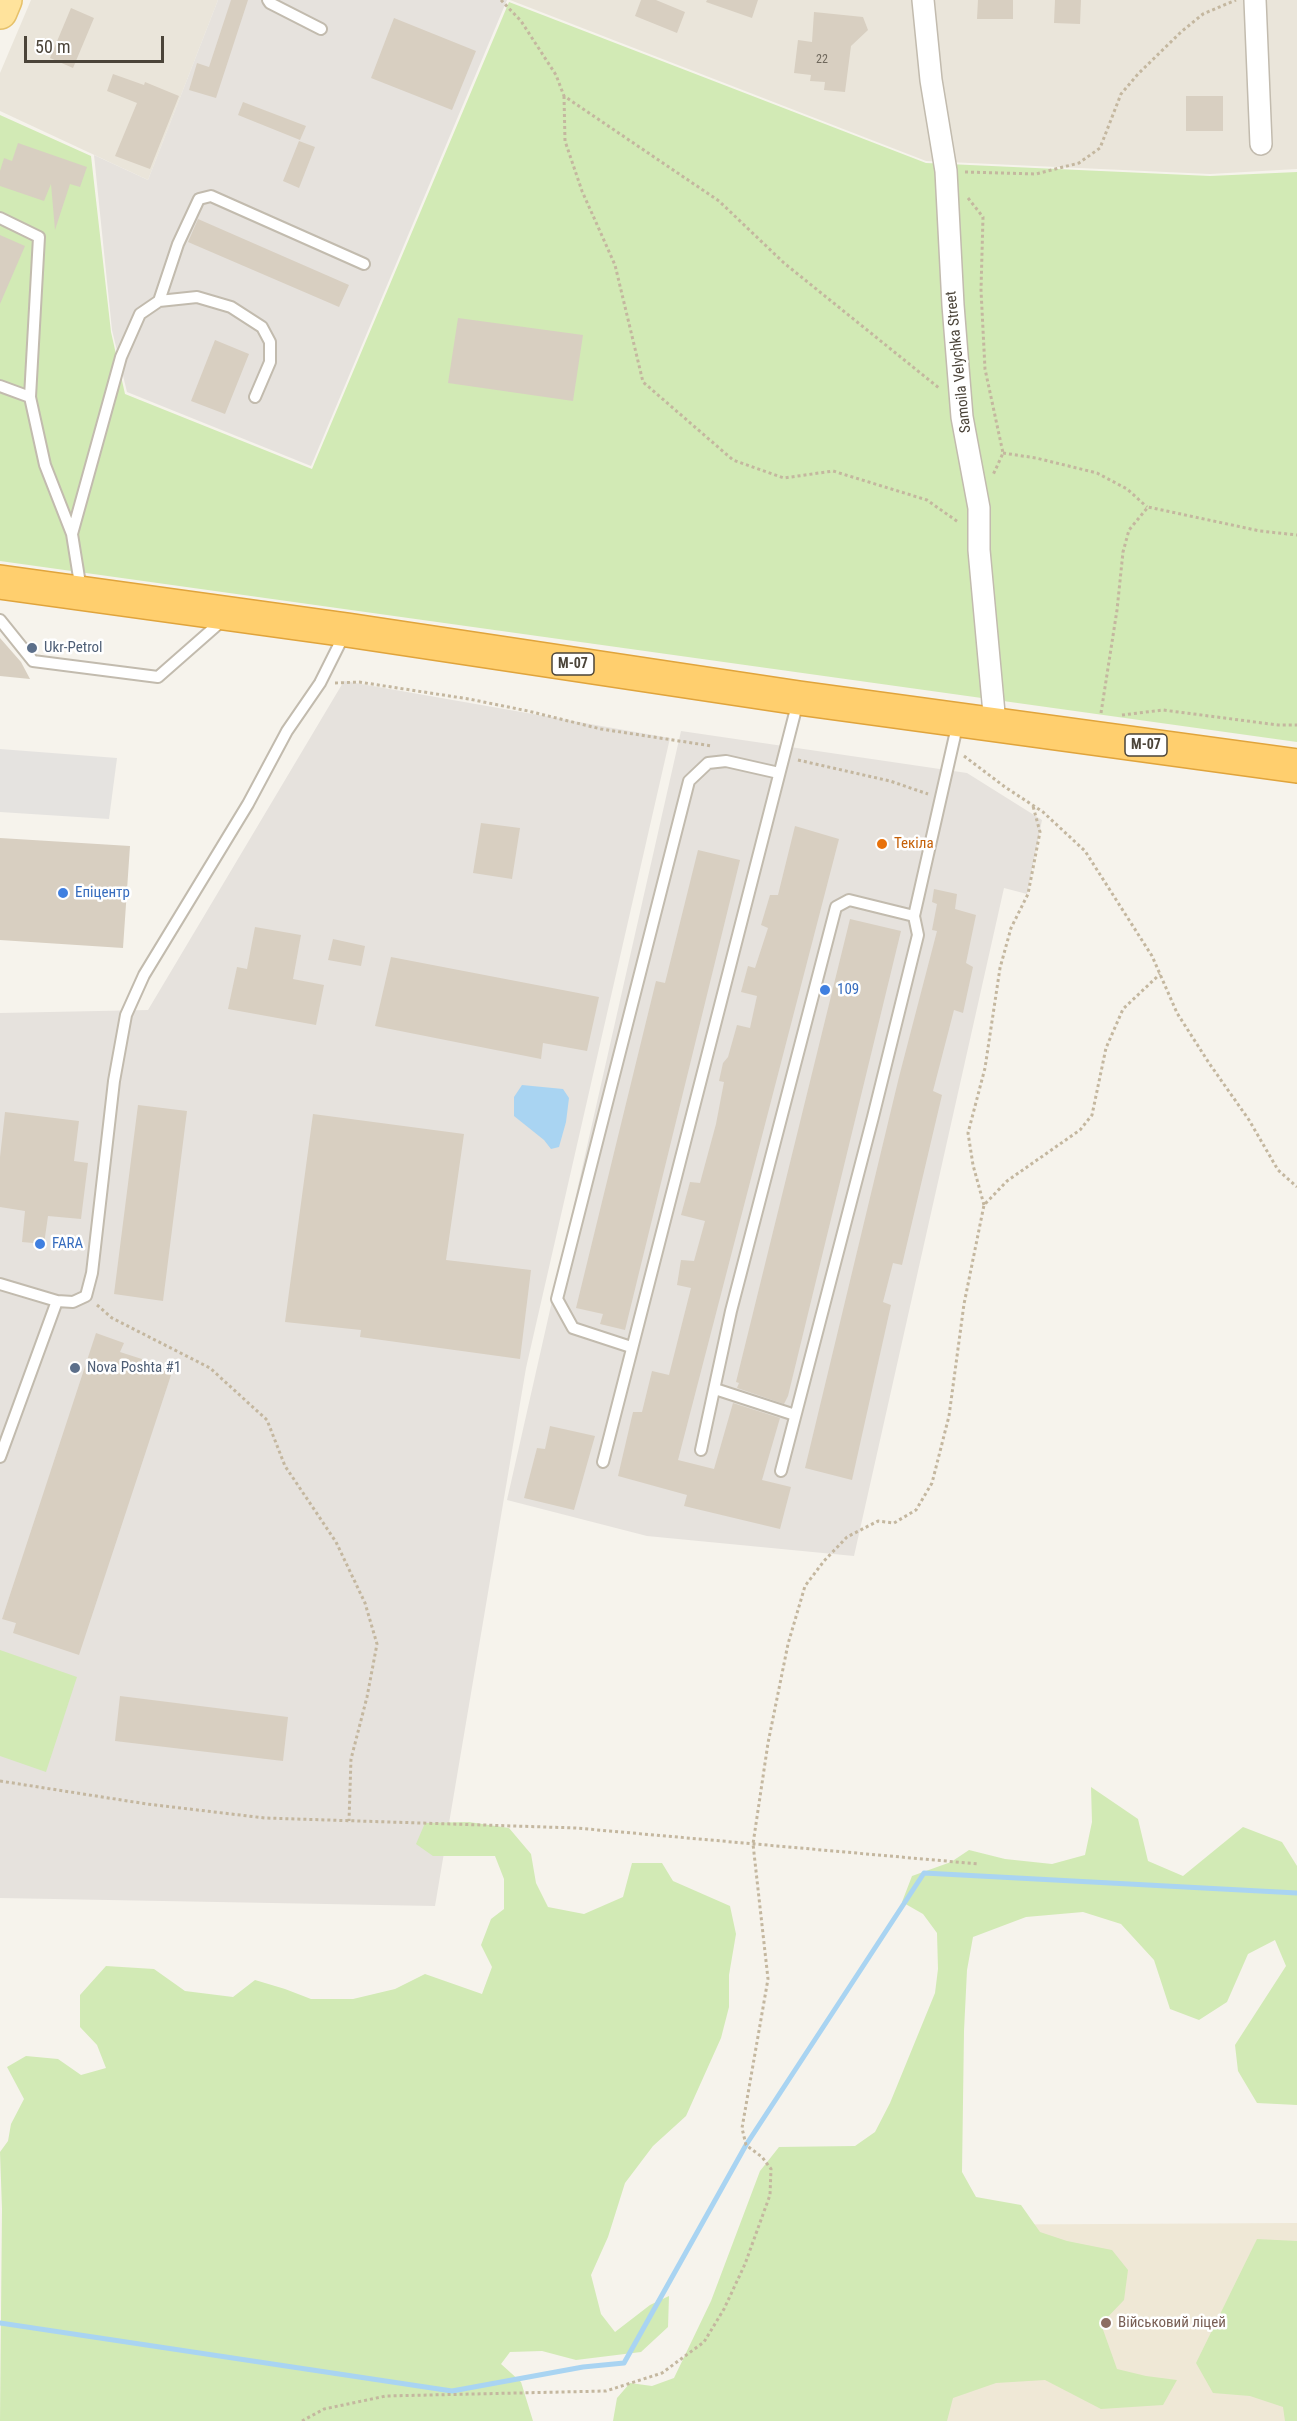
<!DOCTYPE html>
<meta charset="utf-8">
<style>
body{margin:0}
#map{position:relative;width:1297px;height:2421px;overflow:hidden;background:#f6f3ec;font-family:"Roboto Condensed",sans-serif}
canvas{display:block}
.scale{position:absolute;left:24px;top:36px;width:140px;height:27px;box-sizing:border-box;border:3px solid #4b4439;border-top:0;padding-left:8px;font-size:18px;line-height:21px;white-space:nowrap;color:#4b4439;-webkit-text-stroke:4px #fff;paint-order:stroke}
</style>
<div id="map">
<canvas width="1297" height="2421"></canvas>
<div class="scale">50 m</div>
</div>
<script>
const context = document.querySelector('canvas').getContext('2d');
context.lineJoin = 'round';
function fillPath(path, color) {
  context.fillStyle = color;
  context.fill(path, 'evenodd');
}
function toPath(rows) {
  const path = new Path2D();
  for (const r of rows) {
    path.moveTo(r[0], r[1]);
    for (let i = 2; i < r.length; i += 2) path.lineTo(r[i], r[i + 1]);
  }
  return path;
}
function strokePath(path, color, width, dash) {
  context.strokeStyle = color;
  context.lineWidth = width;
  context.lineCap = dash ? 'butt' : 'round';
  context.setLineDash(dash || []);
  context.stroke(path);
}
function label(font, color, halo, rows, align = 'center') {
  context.font = font + ' "Roboto Condensed",sans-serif';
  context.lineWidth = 5;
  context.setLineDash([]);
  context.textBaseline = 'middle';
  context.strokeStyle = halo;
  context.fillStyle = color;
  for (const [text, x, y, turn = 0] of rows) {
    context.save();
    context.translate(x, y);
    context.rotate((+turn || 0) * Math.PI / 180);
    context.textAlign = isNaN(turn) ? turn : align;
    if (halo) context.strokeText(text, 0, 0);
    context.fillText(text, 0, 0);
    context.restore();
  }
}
fillPath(toPath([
 [31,0,218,0,148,180,0,111,0,73],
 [510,0,1297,0,1297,169,1210,174,926,161]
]), '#eae5da');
fillPath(toPath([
 [218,0,507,0,311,466,127,392,112,330,94,155,148,180],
 [344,681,670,738,526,1368,435,1906,0,1898,0,1013,148,1010],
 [681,731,967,773,1042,820,1027,894,1004,888,854,1556,647,1536,507,1500]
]), '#e6e2dd');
fillPath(toPath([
 [1297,2223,1297,2421,916,2421,915,2225]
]), '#efe8d6');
fillPath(toPath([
 [509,2,926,163,1210,176,1297,172,1297,742,0,561,0,115,91,156,111,332,125,394,312,469],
 [0,1650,77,1677,46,1772,0,1756],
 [1091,1787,1138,1819,1148,1861,1183,1876,1243,1827,1282,1842,1297,1866,1297,2105,1257,2103,1238,2071,1235,2045,1286,1966,1275,1940,1248,1954,1227,2002,1199,2020,1170,2009,1154,1960,1121,1924,1083,1912,1026,1917,973,1937,967,1970,964,2031,962,2172,976,2197,1021,2205,1040,2232,1067,2241,1112,2250,1128,2270,1124,2300,1101,2324,1117,2369,1146,2376,1177,2380,1163,2405,1101,2409,1045,2380,996,2383,953,2398,947,2421,613,2421,617,2398,630,2383,652,2386,674,2378,711,2301,760,2171,779,2147,855,2146,875,2132,890,2103,935,1993,938,1969,937,1933,923,1914,902,1902,912,1876,951,1862,969,1850,1005,1859,1052,1864,1085,1855,1092,1822],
 [469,1822,509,1828,531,1854,536,1883,548,1907,584,1914,623,1897,632,1863,662,1863,673,1881,730,1906,736,1934,729,1975,729,2007,721,2038,686,2116,653,2146,625,2183,608,2237,591,2275,601,2314,615,2332,650,2305,669,2296,668,2327,641,2352,576,2360,542,2351,510,2352,501,2364,521,2382,533,2421,0,2421,2,2209,0,2152,8,2141,11,2124,24,2099,7,2067,26,2056,58,2059,81,2075,106,2068,97,2045,80,2027,80,1995,106,1966,154,1969,185,1991,233,1997,255,1980,285,1989,311,1999,353,1999,395,1989,425,1974,482,1994,492,1967,481,1945,491,1919,504,1909,504,1879,495,1856,433,1856,416,1844,425,1823],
 [1257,2239,1297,2241,1297,2421,1285,2421,1283,2407,1250,2396,1213,2393,1196,2363]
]), '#d2eab5');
fillPath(toPath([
 [0,749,117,758,109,819,0,812]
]), '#e5e3e0');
fillPath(toPath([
 [522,1085,563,1089,569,1098,566,1122,559,1147,551,1149,544,1140,514,1116,514,1097]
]), '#a9d4f2');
strokePath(toPath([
 [0,2323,452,2391,583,2367,624,2363,746,2145,924,1873,1297,1893]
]), '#a9d4f2', 5);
fillPath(toPath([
 [231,0,248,0,216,98,189,90,197,63,209,67],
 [641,0,656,0,685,12,677,33,635,16],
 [707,0,758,0,752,18,706,2],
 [978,0,1013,0,1013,19,977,19],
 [1055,0,1081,0,1080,24,1054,23],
 [71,8,94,18,73,68,50,58],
 [814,12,863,17,868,30,851,46,845,92,824,90,825,82,810,81,811,75,794,73,798,40,812,42],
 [394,18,476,51,452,110,371,78],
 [113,74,144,85,145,82,179,96,150,169,115,156,137,103,107,91],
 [1186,96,1223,96,1223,131,1186,131],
 [243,102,306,126,300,140,238,115],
 [299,141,315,147,299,188,283,181],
 [18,143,87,167,80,187,70,184,55,230,51,184,44,201,0,186,0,171,4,158,12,161],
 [198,219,349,285,339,307,188,242],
 [0,235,25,246,0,304],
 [458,318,583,335,573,401,448,383],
 [215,340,249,354,225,414,191,401],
 [0,638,21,662,30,679,0,676],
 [481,823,520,828,512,879,473,873],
 [795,826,839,839,678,1460,714,1469,733,1403,780,1418,762,1480,791,1487,780,1529,684,1506,687,1495,618,1476,633,1412,642,1412,652,1371,669,1375,691,1288,677,1285,681,1260,694,1261,705,1221,681,1215,690,1182,700,1183,716,1124,724,1082,719,1081,723,1063,728,1057,737,1025,750,1028,757,996,741,992,748,966,755,968,768,928,761,925,770,895,778,895],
 [0,838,130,846,123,948,0,940],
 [698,850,740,860,625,1330,600,1324,603,1314,576,1308,656,981,665,983],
 [934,889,957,894,955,909,976,915,966,963,973,967,963,1013,954,1010,933,1091,942,1095,902,1265,893,1263,883,1302,891,1305,852,1480,805,1468,899,1077,937,931,932,930,937,904,932,902],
 [850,919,901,931,788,1396,784,1404,737,1388,739,1383,736,1382],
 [255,927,301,935,293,979,324,985,316,1025,228,1009,237,967,247,969],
 [333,939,365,946,361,966,328,960],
 [391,957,599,997,587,1051,543,1043,541,1059,375,1026],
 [138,1105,187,1111,163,1301,114,1294],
 [5,1112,79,1121,74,1161,88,1163,81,1219,48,1216,44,1244,22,1242,25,1211,0,1207,0,1157],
 [313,1114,464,1134,446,1260,531,1270,520,1359,360,1337,361,1330,285,1322],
 [96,1333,124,1343,120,1352,173,1369,79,1655,13,1633,16,1623,2,1619],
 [550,1426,595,1436,574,1510,524,1498,537,1448,545,1449],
 [120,1696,288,1717,283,1761,115,1741]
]), '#d8cfc1');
const lane = toPath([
 [268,0,270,3,321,29],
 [0,218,39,237,30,397,45,465,72,534,81,590],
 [159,301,197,297,231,307,262,327,270,342,270,362,255,397],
 [0,386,30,397],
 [72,534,121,357,140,314,159,301,178,244,199,199,211,196,364,264],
 [0,620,33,661,158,677,224,619],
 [0,1284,57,1301,73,1302,86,1296,92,1273,114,1081,126,1015,144,975,248,804,287,731,320,683,345,633],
 [631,1347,573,1328,557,1299,689,781,708,763,726,761,779,773],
 [715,1389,795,1415],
 [701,1450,731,1311,836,907,849,900,914,916],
 [0,1457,57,1301],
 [603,1462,798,701],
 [781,1471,873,1117,918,935,914,916,958,722]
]);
const street = toPath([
 [923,0,931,80,946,171,953,305,962,417,979,508,979,550,995,724],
 [1255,0,1261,144]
]);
const primary = toPath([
 [0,12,5,0]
]);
const highway = toPath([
 [0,582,347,630,799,698,1297,766]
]);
strokePath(lane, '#c2bbae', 14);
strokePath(street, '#c2bbae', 24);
strokePath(primary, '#e6c16a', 36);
strokePath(highway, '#e0a43c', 36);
strokePath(toPath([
 [501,0,521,21,556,75,564,96,719,201,784,263,939,388],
 [564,96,565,141,582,191,615,265,643,382,733,460,784,478,833,471,927,500,958,522],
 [965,172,1036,174,1079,163,1100,148,1121,94,1138,74,1181,32,1203,14,1236,0],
 [968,198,983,217,981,290,985,369,1003,453,993,475],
 [1003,453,1036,458,1097,473,1127,489,1147,507],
 [335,683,359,682,469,699,528,711,601,729,712,746],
 [1101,713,1117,610,1123,552,1129,530,1148,507,1260,531,1297,535],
 [1122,715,1163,710,1278,725,1297,725],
 [964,756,1005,787,1043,812,1085,851,1152,956,1177,1013,1209,1063,1249,1120,1278,1170,1297,1187],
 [798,760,890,781,928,794],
 [984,1205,973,1165,968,1133,985,1068,1000,968,1011,928,1028,894,1040,832,1033,806],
 [97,1305,112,1318,210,1368,267,1420,285,1466,336,1542,365,1603,377,1644,367,1697,351,1759,349,1821],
 [0,1781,147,1804,265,1818,576,1828,979,1864],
 [302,2421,324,2409,386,2396,606,2391,662,2373,704,2342,724,2309,745,2264,770,2195,771,2169,762,2157,746,2145,742,2128,768,1979,753,1844,768,1743,788,1644,805,1586,824,1561,847,1537,878,1521,894,1523,916,1510,932,1483,949,1416,964,1304,984,1205,1007,1181,1080,1130,1092,1115,1106,1048,1123,1009,1160,974]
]), '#c4b79f', 3, [3, 3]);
strokePath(lane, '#fff', 10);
strokePath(street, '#fff', 21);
strokePath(primary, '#ffe39c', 33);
strokePath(highway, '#ffcf6e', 33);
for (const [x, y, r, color] of [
 [32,648,6,"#5c6f8a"],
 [882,844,6,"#e8710a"],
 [63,893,6,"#3f7fe0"],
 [825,990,6,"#3f7fe0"],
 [40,1244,6,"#3f7fe0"],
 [75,1368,6,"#5c6f8a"],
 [1106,2323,6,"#8d6e63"]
]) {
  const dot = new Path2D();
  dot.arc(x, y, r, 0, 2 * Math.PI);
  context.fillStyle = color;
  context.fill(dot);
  strokePath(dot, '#fff', 2);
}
label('12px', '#6e675b', null, [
 ["22",822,60]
]);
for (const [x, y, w] of [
 [573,664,42],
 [1146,745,42]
]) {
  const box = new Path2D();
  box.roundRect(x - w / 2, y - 11, w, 22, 4.5);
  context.fillStyle = '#fff';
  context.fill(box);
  strokePath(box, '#4b4439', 1.5);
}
label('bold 14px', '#4b4439', null, [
 ["М-07",573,664],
 ["М-07",1146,745]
]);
label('15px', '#4b4439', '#fff', [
 ["Samoila Velychka Street",959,362,-96]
]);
label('15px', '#4e5e75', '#fff', [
 ["Ukr-Petrol",44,648],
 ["Nova Poshta #1",87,1368]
], 'left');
label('15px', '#c56008', '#fff', [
 ["Текіла",894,844]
], 'left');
label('15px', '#366cbe', '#fff', [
 ["Епіцентр",75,893],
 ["109",837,990],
 ["FARA",52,1244]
], 'left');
label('15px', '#785e54', '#fff', [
 ["Військовий ліцей",1118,2323]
], 'left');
</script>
